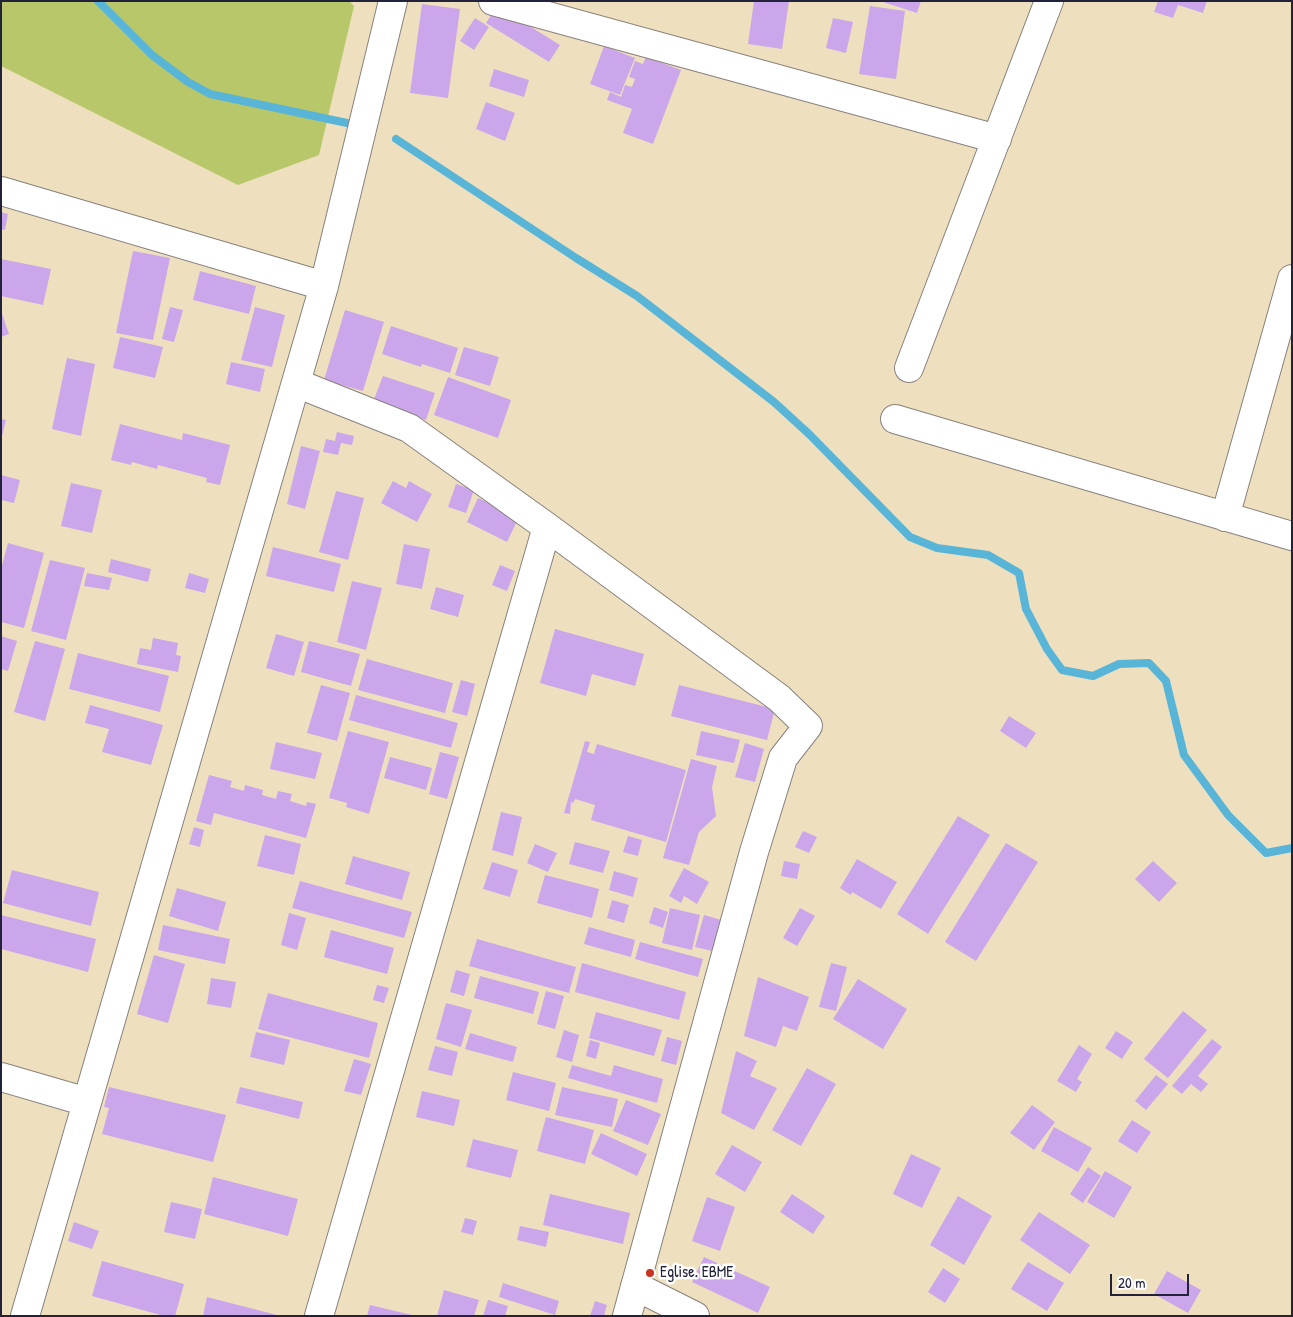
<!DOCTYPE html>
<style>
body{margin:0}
#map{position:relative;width:1293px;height:1317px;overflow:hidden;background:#eee0bf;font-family:"Patrick Hand",sans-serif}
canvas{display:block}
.frame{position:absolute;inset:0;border:2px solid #22223b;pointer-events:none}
.scale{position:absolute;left:1110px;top:1274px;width:79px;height:22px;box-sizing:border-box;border:2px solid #22223b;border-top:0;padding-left:6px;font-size:15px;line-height:18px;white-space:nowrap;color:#22223b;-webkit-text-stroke:4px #fff;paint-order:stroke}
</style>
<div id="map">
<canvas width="1293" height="1317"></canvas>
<div class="frame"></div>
<div class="scale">20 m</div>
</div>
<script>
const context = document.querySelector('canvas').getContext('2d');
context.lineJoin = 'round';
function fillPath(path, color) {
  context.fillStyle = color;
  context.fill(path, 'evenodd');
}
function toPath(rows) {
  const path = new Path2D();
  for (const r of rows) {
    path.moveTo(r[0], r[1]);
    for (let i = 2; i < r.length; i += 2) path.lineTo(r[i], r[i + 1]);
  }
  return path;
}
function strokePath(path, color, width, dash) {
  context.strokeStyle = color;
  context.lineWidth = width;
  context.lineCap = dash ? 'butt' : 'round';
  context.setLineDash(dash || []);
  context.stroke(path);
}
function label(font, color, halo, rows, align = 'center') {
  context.font = font + ' "Patrick Hand",sans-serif';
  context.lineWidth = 5;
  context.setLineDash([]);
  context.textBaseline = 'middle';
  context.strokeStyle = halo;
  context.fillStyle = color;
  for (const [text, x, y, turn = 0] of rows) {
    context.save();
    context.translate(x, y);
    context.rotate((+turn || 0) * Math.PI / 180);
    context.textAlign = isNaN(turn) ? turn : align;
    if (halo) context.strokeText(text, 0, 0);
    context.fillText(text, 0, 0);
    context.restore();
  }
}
fillPath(toPath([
 [1,1,349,1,354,6,319,155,238,185,1,66]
]), '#b7c76a');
strokePath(toPath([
 [98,1,152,55,188,82,210,94,347,123],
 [396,139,576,258,637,296,774,402,809,434,910,537,937,548,988,555,1019,573,1026,609,1047,649,1062,670,1093,676,1119,664,1149,663,1166,681,1184,755,1228,815,1266,853,1292,848]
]), '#59b5d7', 8);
fillPath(toPath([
 [754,1,789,1,782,49,748,44],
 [880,1,921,1,917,13],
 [1158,1,1207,1,1203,13,1178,5,1173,18,1154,12],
 [422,4,460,9,448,98,410,93],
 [497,6,560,45,549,62,486,23],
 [870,6,905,11,896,79,859,74],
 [475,18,489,27,474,50,460,41],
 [833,18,853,22,846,53,826,48],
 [604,46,635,58,620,95,590,84],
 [646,57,681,70,653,144,623,133,632,109,607,100,610,92,621,97,625,85,632,87,635,79,629,77,635,61,643,64],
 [494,69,529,80,524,97,489,86],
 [486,102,515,113,505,141,476,129],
 [1,212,8,214,5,230,1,229],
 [133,251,170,258,153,340,116,333],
 [1,259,51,269,43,305,1,296],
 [200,271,256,286,249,314,193,300],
 [170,307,183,310,174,342,162,339],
 [255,307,285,315,272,367,241,360],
 [345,310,384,322,363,391,324,380],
 [1,311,9,334,1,337],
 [391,326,458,348,450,373,422,364,421,367,382,354],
 [120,337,163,347,155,378,113,368],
 [464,347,499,357,490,386,455,375],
 [67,358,95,364,81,436,52,429],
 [231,362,265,369,260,392,226,384],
 [383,376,435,393,426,420,373,402],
 [448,377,511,400,498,438,434,415],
 [1,419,6,420,2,436,1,436],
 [120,424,182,440,183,433,230,445,220,485,206,482,207,478,158,465,157,469,132,462,131,465,111,460],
 [337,432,354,436,352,445,341,443,338,455,323,452,326,439,335,441],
 [301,446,320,451,305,509,287,504],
 [1,475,20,480,14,503,1,500],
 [393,481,406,488,409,481,432,494,417,522,381,503],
 [71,483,102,490,92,533,61,526],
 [456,484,474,490,466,513,448,507],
 [336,491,364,498,348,560,319,552],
 [478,498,519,517,507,542,467,522],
 [8,543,44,553,24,628,1,622,1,569],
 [404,544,430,549,422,589,396,584],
 [273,547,341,564,334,592,266,576],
 [111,559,151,569,148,582,108,572],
 [50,560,85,568,66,640,31,631],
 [500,565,515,571,507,591,492,585],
 [87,573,112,578,109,590,84,586],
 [189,573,209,579,205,593,185,588],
 [352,581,382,588,366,650,337,642],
 [436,587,464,595,458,617,430,609],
 [555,629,644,654,635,686,592,674,586,696,540,683],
 [276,634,304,642,294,676,266,668],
 [1,636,17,641,8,671,1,669],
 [153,638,178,643,176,655,181,656,178,672,137,664,140,648,151,650],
 [35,641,65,649,45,721,14,712],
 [309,641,360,654,351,686,301,672],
 [78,653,169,676,160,712,69,689],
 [367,659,453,683,445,713,358,690],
 [461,680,475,684,467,716,452,712],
 [321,685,350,693,337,741,307,733],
 [679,685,775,709,767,740,671,716],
 [356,695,458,723,451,748,349,720],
 [90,705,163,725,151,765,102,752,109,729,85,723],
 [1009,716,1036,733,1026,748,1000,731],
 [348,731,389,742,369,814,346,807,347,803,329,798],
 [701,731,740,740,734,763,696,755],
 [585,741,590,742,587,752,594,754,597,744,686,770,666,842,591,820,595,805,575,799,573,803,571,802,570,814,564,813],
 [276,742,322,753,315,779,270,769],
 [745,743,764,749,755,782,735,777],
 [440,752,459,757,447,799,429,794],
 [390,757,432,768,426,790,384,778],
 [691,759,717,766,712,787,716,816,699,832,689,865,663,858],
 [209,775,232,781,230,787,244,791,245,785,263,790,262,795,276,799,278,791,292,794,290,801,306,806,307,802,316,804,306,838,214,813,211,825,196,821],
 [501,812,522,817,513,856,492,850],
 [958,816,990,835,928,934,897,914],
 [194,827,204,830,200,847,189,844],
 [803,831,817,837,809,853,795,847],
 [265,835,301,844,294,875,257,866],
 [628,836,642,840,638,856,623,852],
 [575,842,610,851,603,873,569,864],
 [1006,843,1038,862,976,961,945,942],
 [535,844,557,853,548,872,527,863],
 [353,856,410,872,402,900,345,884],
 [857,859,897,882,881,909,852,892,851,895,840,888],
 [784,861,800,864,797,879,781,876],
 [1153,861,1177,883,1159,902,1135,879],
 [492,862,518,870,510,897,483,889],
 [684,868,709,882,697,904,684,896,681,903,669,896],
 [12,870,99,892,91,926,3,903],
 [614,871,638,878,633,897,609,890],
 [545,875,599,889,592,918,537,903],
 [300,881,412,912,404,938,292,908],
 [177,888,226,902,218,931,169,916],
 [612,900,629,905,624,923,607,918],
 [654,907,668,912,663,928,649,923],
 [670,908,700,915,692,950,662,943],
 [800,908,815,916,797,946,783,938],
 [289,913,306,918,297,950,281,945],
 [1,915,96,939,88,972,1,949],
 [704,915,725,921,716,952,695,947],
 [163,925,230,939,225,964,158,950],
 [589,927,635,940,631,957,584,944],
 [331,930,394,948,387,974,324,957],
 [477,939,576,967,569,993,469,966],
 [640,942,703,959,698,977,635,959],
 [154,955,185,964,168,1023,137,1014],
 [582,963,686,992,679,1020,575,992],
 [831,963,847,967,836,1011,819,1007],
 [456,970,470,974,464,996,450,992],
 [480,976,539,992,533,1014,474,998],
 [758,977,809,997,797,1031,783,1026,776,1047,744,1036],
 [211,978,236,982,231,1008,207,1004],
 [858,979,907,1009,883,1049,833,1019],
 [377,985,389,988,384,1003,373,1000],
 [546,991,564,996,555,1029,537,1024],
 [268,993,378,1023,369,1058,258,1029],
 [446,1003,472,1010,461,1047,436,1039],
 [1183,1011,1207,1030,1168,1078,1144,1059],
 [596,1012,662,1030,654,1056,589,1038],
 [564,1030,579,1035,572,1062,556,1057],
 [1116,1031,1133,1042,1122,1059,1105,1048],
 [256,1032,290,1040,284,1065,250,1057],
 [470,1033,517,1047,513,1062,465,1049],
 [667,1037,682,1041,676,1065,661,1061],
 [1212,1039,1222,1047,1198,1076,1208,1084,1201,1092,1191,1084,1182,1094,1172,1086],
 [590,1040,600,1043,596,1059,586,1056],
 [1079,1045,1092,1054,1077,1079,1082,1082,1076,1092,1057,1081],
 [435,1046,458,1052,452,1076,428,1070],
 [736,1051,757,1061,750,1076,777,1088,754,1130,721,1113],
 [354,1059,371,1064,361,1095,344,1091],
 [572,1065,611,1076,614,1065,663,1079,657,1103,568,1078],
 [807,1068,836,1084,801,1146,772,1130],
 [513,1072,556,1083,549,1111,506,1100],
 [1156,1075,1168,1084,1146,1110,1135,1101],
 [109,1087,226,1115,213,1162,102,1134,109,1108,104,1107],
 [240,1087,303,1102,299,1119,236,1103],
 [562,1087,618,1099,612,1127,555,1115],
 [422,1091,460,1100,454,1126,416,1117],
 [626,1100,661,1114,648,1145,613,1131],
 [1032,1105,1055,1122,1034,1150,1010,1133],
 [546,1117,594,1130,585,1164,537,1151],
 [1132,1120,1151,1132,1137,1153,1118,1141],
 [1054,1127,1092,1148,1078,1172,1041,1151],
 [601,1133,647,1154,637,1176,591,1154],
 [473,1139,518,1150,511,1178,466,1167],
 [732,1145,762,1162,745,1192,715,1174],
 [911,1154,941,1168,922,1208,893,1194],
 [1088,1167,1101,1176,1083,1203,1070,1194],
 [1105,1171,1132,1187,1114,1218,1087,1202],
 [213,1177,298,1199,288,1236,204,1214],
 [550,1194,630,1213,623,1244,543,1225],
 [792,1194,825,1216,813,1234,780,1212],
 [958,1196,992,1216,964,1265,930,1245],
 [707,1197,735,1207,720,1251,692,1241],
 [171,1202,202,1209,195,1239,164,1232],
 [1039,1212,1090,1245,1070,1274,1020,1240],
 [465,1218,477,1221,473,1235,461,1232],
 [74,1222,99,1231,92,1249,68,1241],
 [520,1226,549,1232,546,1247,517,1240],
 [704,1257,770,1287,758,1313,692,1282],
 [102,1261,184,1284,175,1316,164,1316,92,1296],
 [1028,1262,1064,1283,1047,1311,1011,1289],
 [943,1268,960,1279,945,1303,928,1292],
 [1167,1271,1201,1290,1188,1313,1154,1294],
 [503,1283,559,1301,555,1315,499,1297],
 [444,1290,479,1300,474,1316,437,1316],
 [207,1297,277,1315,277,1316,203,1316],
 [488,1300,508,1306,505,1316,483,1316],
 [595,1301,607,1305,604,1316,590,1316],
 [370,1305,412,1315,412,1316,367,1316]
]), '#cba6ea');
const minor = toPath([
 [493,1,997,139],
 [1,191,324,286],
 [909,368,1049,1],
 [296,383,409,428,547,527,779,698,808,726,783,758,754,852,627,1316],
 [895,419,1292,536],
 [1225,517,1292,279],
 [1,1077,87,1102],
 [635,1286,695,1316],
 [25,1316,324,286,393,1],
 [319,1316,547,527]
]);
strokePath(minor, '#88817d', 30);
strokePath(minor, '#fff', 28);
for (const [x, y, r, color] of [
 [650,1273,5,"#c8321e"]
]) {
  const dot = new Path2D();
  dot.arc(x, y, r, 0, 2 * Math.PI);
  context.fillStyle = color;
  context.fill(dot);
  strokePath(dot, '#fff', 2);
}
label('16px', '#22223b', '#fff', [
 ["Eglise. EBME",660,1273]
], 'left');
</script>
